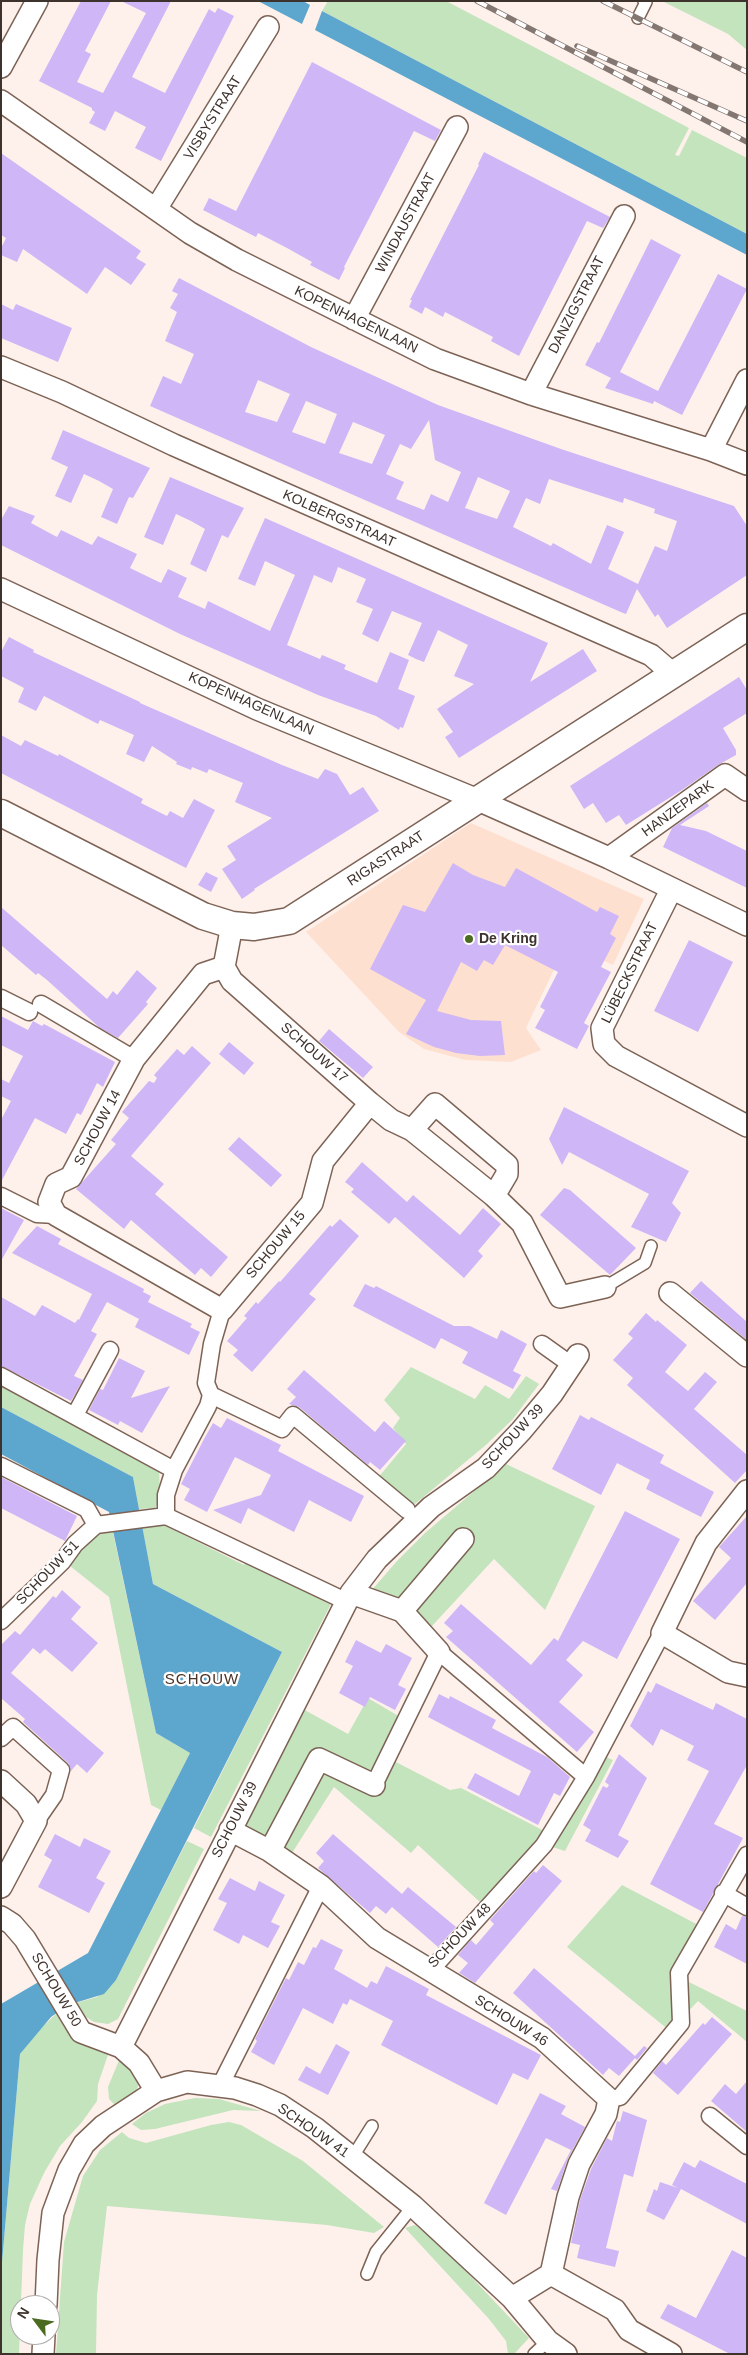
<!DOCTYPE html>
<meta charset="utf-8">
<style>
body{margin:0}
#map{position:relative;width:748px;height:2355px;overflow:hidden;background:#fef1eb;font-family:Arial,sans-serif}
canvas{display:block}
.frame{position:absolute;inset:0;border:2px solid #3e322d;pointer-events:none}
.north{position:absolute;left:10px;top:2295px;width:50px;height:50px;box-sizing:border-box;background:#fff;border:1px solid #b2adab;border-radius:50%;rotate:301deg;font-size:14px;font-weight:700;line-height:20px;text-align:center;color:#3e322d}
.north::after{content:'';display:block;margin:auto;width:18px;height:22px;background:#4b6b21;clip-path:polygon(50% 0,100% 100%,50% 72%,0 100%)}
</style>
<div id="map">
<canvas width="748" height="2355"></canvas>
<div class="frame"></div>
<div class="north">N</div>
</div>
<script>
const context = document.querySelector('canvas').getContext('2d');
context.lineJoin = 'round';
function fillPath(path, color) {
  context.fillStyle = color;
  context.fill(path, 'evenodd');
}
function toPath(rows) {
  const path = new Path2D();
  for (const r of rows) {
    path.moveTo(r[0], r[1]);
    for (let i = 2; i < r.length; i += 2) path.lineTo(r[i], r[i + 1]);
  }
  return path;
}
function strokePath(path, color, width, dash) {
  context.strokeStyle = color;
  context.lineWidth = width;
  context.lineCap = dash ? 'butt' : 'round';
  context.setLineDash(dash || []);
  context.stroke(path);
}
function label(font, color, halo, rows, align = 'center') {
  context.font = font + ' Arial,sans-serif';
  context.lineWidth = 4.5;
  context.setLineDash([]);
  context.textBaseline = 'middle';
  context.strokeStyle = halo;
  context.fillStyle = color;
  for (const [text, x, y, turn = 0] of rows) {
    context.save();
    context.translate(x, y);
    context.rotate((+turn || 0) * Math.PI / 180);
    context.textAlign = isNaN(turn) ? turn : align;
    if (halo) context.strokeText(text, 0, 0);
    context.fillText(text, 0, 0);
    context.restore();
  }
}
fillPath(toPath([
 [471,823,644,899,613,965,573,946,561,955,526,1028,541,1050,511,1062,465,1060,424,1049,399,1032,306,932]
]), '#fee0d1');
fillPath(toPath([
 [328,1,446,1,689,128,675,155,679,156,692,130,747,158,747,234,322,11],
 [662,1,747,1,747,50,728,34],
 [411,1367,475,1399,485,1385,509,1399,526,1376,539,1384,513,1419,487,1444,415,1504,390,1491,377,1479,406,1444,393,1428,400,1418,384,1400],
 [1,1386,159,1464,160,1499,155,1508,139,1509,133,1477,1,1407],
 [506,1464,595,1506,545,1610,494,1559,432,1626,371,1591,397,1561,425,1533],
 [162,1524,244,1565,249,1558,332,1602,211,1837,194,1828,282,1652,153,1584,142,1526],
 [112,1528,156,1733,190,1753,161,1810,151,1805,109,1597,65,1562,96,1529],
 [368,1698,412,1724,394,1761,450,1790,461,1788,552,1835,597,1753,613,1760,565,1851,537,1842,481,1903,418,1845,411,1853,334,1787,292,1853,282,1845,242,1827,303,1709,348,1734],
 [187,1841,204,1849,118,2019,108,2024,94,2022,83,2015,76,2003,97,1997,116,1980],
 [622,1885,706,1929,681,1978,747,2011,747,2042,698,2001,670,2031,567,1947],
 [56,2014,71,2037,87,2047,110,2049,98,2084,97,2101,82,2122,60,2146,44,2173,30,2204,25,2225,23,2250,19,2354,1,2354,1,2274,20,2054,38,2031],
 [122,2053,138,2077,138,2086,134,2097,118,2108,109,2099,108,2087],
 [195,2098,219,2099,261,2111,233,2110,155,2129,141,2130,132,2124,146,2113,165,2104],
 [229,2122,241,2125,303,2161,384,2227,374,2233,327,2225,107,2206,97,2295,96,2354,56,2354,64,2242,83,2176,100,2150,122,2132,129,2138,146,2143,211,2125],
 [415,2225,442,2246,529,2338,514,2354,508,2354,506,2341,489,2319,405,2228]
]), '#c3e4bd');
fillPath(toPath([
 [258,1,303,1,310,5,302,24],
 [322,11,747,234,747,255,315,30],
 [1,1407,133,1477,153,1584,282,1652,116,1980,104,1994,68,2005,51,2017,20,2054,1,2274,1,2004,88,1953,190,1753,156,1733,109,1512,1,1454]
]), '#5da6cd');
fillPath(toPath([
 [81,1,111,1,85,51,91,54,77,82,103,93,146,13,121,1,171,1,132,77,165,93,209,9,215,13,218,8,234,16,161,161,135,148,146,127,115,111,105,131,89,123,95,112,92,110,92,108,39,81],
 [312,62,441,130,435,141,414,131,344,267,345,268,339,280,310,265,312,262,287,248,258,233,256,237,203,210,209,198,236,211],
 [484,152,610,217,603,228,587,221,519,356,491,341,493,337,445,312,443,317,425,307,422,314,409,307,412,300,410,300,479,165,478,164],
 [1,153,141,251,136,258,146,264,131,285,105,267,87,294,23,249,17,262,1,255,1,248,6,238,1,235],
 [651,239,681,255,620,372,658,391,718,274,747,289,682,415,654,401,653,404,605,388,611,378,585,365,597,342,599,343],
 [179,278,311,347,438,405,561,449,734,506,747,526,747,575,667,628,658,614,655,617,637,589,626,614,623,613,150,406,163,376,181,384,194,354,165,341,177,312,170,308,178,294,172,291],
 [258,380,290,394,277,422,245,412],
 [306,401,337,414,325,444,292,432],
 [429,420,435,460,461,472,448,502,431,494,424,510,396,499,404,482,386,474,400,444,411,449],
 [353,422,385,435,372,464,339,453],
 [478,477,510,491,497,519,465,508],
 [549,479,623,503,624,498,655,509,654,513,677,521,667,551,655,546,638,584,608,569,624,532,607,525,591,564,553,543,551,546,513,527,526,498,540,504],
 [1,304,13,310,16,304,72,328,58,362,1,338],
 [63,430,150,468,133,498,129,497,117,524,101,517,113,489,99,481,84,474,71,503,55,496,68,467,51,459],
 [170,477,244,508,228,538,222,535,206,572,190,564,205,529,191,521,176,514,163,545,144,537],
 [9,506,35,516,31,523,57,537,61,530,92,545,98,536,137,554,130,568,161,583,168,569,187,578,178,597,205,609,208,601,270,631,295,575,265,561,255,586,238,579,265,518,548,643,530,682,583,649,597,671,459,758,445,737,453,732,437,709,474,684,454,676,468,645,438,630,424,662,416,659,408,655,422,623,392,611,378,642,362,634,373,609,356,602,366,579,338,567,332,583,314,575,287,645,320,659,322,655,346,665,344,669,377,683,390,652,409,660,398,689,415,696,403,728,400,727,399,730,376,716,318,695,180,634,1,545,1,520],
 [9,637,34,650,33,652,140,702,140,703,282,765,318,779,325,769,337,774,350,795,363,787,379,811,254,889,255,890,242,899,222,869,236,860,227,846,272,818,235,802,243,783,209,769,207,773,192,767,191,770,176,764,177,762,152,746,144,762,126,754,134,735,100,720,98,724,44,696,36,711,18,702,24,688,1,676,1,652],
 [739,677,747,690,747,713,723,728,736,750,736,755,718,765,682,790,626,825,619,815,606,823,593,803,584,809,570,786],
 [1,735,21,746,25,740,58,756,59,754,143,799,141,803,167,816,170,811,183,818,194,799,215,810,186,868,1,773],
 [707,803,709,806,680,825,706,831,747,851,747,888,663,847,672,828],
 [453,863,473,875,505,887,516,868,597,912,600,907,619,916,610,934,616,938,601,967,611,972,584,1023,589,1026,577,1049,535,1028,545,1010,540,1007,558,972,505,945,493,965,484,960,477,971,461,962,437,1011,471,1020,501,1021,505,1055,480,1056,456,1053,434,1047,406,1034,426,1000,370,969,403,905,425,912],
 [206,872,218,878,211,892,198,885],
 [1,907,107,999,113,991,117,995,137,970,157,988,146,1002,148,1004,118,1038,100,1028,47,980,38,973,36,975,1,945],
 [689,940,733,962,698,1032,654,1011],
 [1,1016,28,1030,33,1021,42,1026,44,1024,115,1062,103,1087,97,1083,81,1115,77,1113,66,1134,35,1118,1,1182,1,1120,11,1101,1,1096,1,1079,9,1083,23,1056,1,1045],
 [329,1029,373,1067,363,1078,319,1041],
 [229,1042,254,1063,244,1075,219,1054],
 [192,1046,211,1063,131,1156,164,1184,155,1194,228,1257,211,1277,201,1268,195,1275,131,1220,124,1229,76,1189,116,1144,111,1140,129,1118,122,1112,149,1081,154,1083,157,1078,154,1075,177,1049,184,1055],
 [564,1107,689,1171,672,1203,681,1213,666,1242,631,1227,649,1194,569,1152,562,1165,549,1139],
 [239,1137,282,1175,271,1187,228,1149],
 [362,1162,407,1202,413,1195,460,1235,483,1208,501,1224,478,1251,483,1256,464,1278,395,1217,389,1224,351,1192,354,1189,345,1182],
 [564,1188,570,1190,636,1248,610,1275,540,1215],
 [1,1208,24,1220,1,1261],
 [340,1219,359,1236,309,1294,316,1299,252,1372,233,1355,238,1350,227,1341,247,1318,244,1316,256,1302,258,1304,279,1281,280,1282,330,1225,332,1227],
 [37,1226,61,1239,58,1244,144,1289,143,1292,151,1296,148,1302,192,1324,190,1327,200,1332,189,1355,135,1327,139,1319,107,1302,91,1331,97,1334,74,1376,83,1380,71,1401,1,1366,1,1297,35,1316,42,1305,75,1323,78,1319,79,1320,92,1294,12,1253],
 [701,1281,747,1322,747,1340,690,1293],
 [365,1284,374,1288,376,1286,454,1326,470,1326,497,1339,501,1330,527,1344,513,1371,521,1375,513,1389,462,1363,468,1352,441,1338,435,1349,353,1306],
 [646,1313,656,1322,657,1320,687,1345,665,1372,688,1391,705,1372,717,1382,694,1409,747,1455,747,1470,735,1483,627,1385,633,1378,613,1360,633,1338,628,1334],
 [119,1358,145,1371,131,1398,170,1386,142,1433,120,1421,118,1425,89,1410,100,1389,103,1390],
 [304,1370,375,1432,384,1421,406,1441,380,1470,370,1462,368,1465,299,1407,289,1404,296,1397,287,1389],
 [580,1415,589,1420,591,1417,664,1455,660,1463,714,1492,701,1517,646,1489,650,1480,617,1463,601,1495,552,1469],
 [227,1418,281,1445,278,1451,364,1496,351,1522,309,1500,294,1532,248,1508,241,1524,213,1510,261,1495,271,1475,235,1457,207,1512,184,1500,190,1489,181,1484,204,1439,213,1423,221,1428],
 [1,1477,77,1516,65,1541,1,1508],
 [625,1511,680,1539,617,1659,583,1641,566,1660,583,1675,559,1702,594,1732,577,1752,446,1637,453,1631,444,1623,461,1604,531,1665,554,1638,558,1641],
 [747,1516,747,1583,715,1620,693,1601,731,1558,719,1547],
 [62,1590,81,1607,71,1619,98,1643,72,1672,45,1649,40,1654,33,1648,11,1673,104,1753,87,1773,77,1764,71,1771,68,1763,23,1722,25,1719,1,1698,1,1645,15,1631,20,1635,53,1596,56,1598],
 [356,1640,381,1653,386,1644,412,1658,398,1685,406,1689,395,1710,370,1697,365,1707,339,1693,353,1666,345,1662],
 [656,1683,713,1710,716,1703,747,1719,747,1765,714,1824,743,1838,703,1912,650,1884,709,1771,687,1760,694,1746,661,1729,653,1746,630,1726,648,1691,651,1693],
 [439,1694,449,1699,450,1696,496,1720,492,1728,547,1757,570,1777,560,1796,554,1793,538,1825,467,1788,475,1773,519,1796,531,1771,428,1717],
 [619,1754,647,1778,618,1835,629,1841,618,1858,585,1841,591,1830,583,1825,603,1786,607,1788,609,1785,605,1782],
 [55,1834,80,1847,84,1838,111,1851,96,1878,105,1883,89,1913,38,1887,52,1860,44,1855],
 [333,1834,402,1894,408,1887,456,1927,438,1947,392,1907,386,1914,376,1906,370,1913,318,1868,324,1861,316,1853],
 [543,1865,562,1881,475,1983,461,1974,459,1973,468,1963,458,1955,471,1940,476,1945,494,1924,490,1920,534,1871,536,1873],
 [230,1878,255,1891,259,1881,285,1895,271,1922,280,1926,268,1948,243,1935,239,1944,213,1930,227,1903,218,1899],
 [742,1916,747,1917,747,1964,714,1947,726,1924,736,1930],
 [321,1939,343,1950,334,1969,367,1988,371,1981,377,1984,386,1966,429,1989,426,1995,541,2055,528,2080,513,2073,497,2105,381,2045,393,2021,350,1999,347,2005,343,2003,333,2024,303,2008,274,2065,251,2052,257,2041,255,2039,286,1978,289,1980,298,1962,304,1965,313,1947,316,1948],
 [534,1968,635,2056,644,2046,647,2048,637,2060,635,2058,619,2076,609,2068,603,2075,513,1993],
 [712,2017,732,2034,678,2095,653,2073,662,2061,666,2065,703,2023,705,2025],
 [336,2044,350,2052,328,2095,298,2080,306,2066,320,2074],
 [747,2081,747,2132,711,2101,725,2084,736,2094],
 [540,2093,566,2106,561,2114,585,2127,568,2158,557,2191,551,2189,571,2150,546,2138,506,2215,484,2203],
 [623,2111,647,2120,633,2177,624,2174,606,2248,619,2251,615,2267,577,2258,580,2245,571,2243,580,2200,591,2169,607,2138,612,2141,617,2121,620,2122],
 [700,2160,747,2184,747,2224,681,2189,664,2220,646,2211,654,2189,657,2191,660,2182,678,2188,672,2185,684,2162,695,2168],
 [732,2250,747,2258,747,2354,730,2354,660,2318,668,2304,696,2318]
]), '#cfb6f7');
const service = toPath([
 [638,18,646,2,644,1],
 [605,1287,645,1263,651,1246],
 [352,2158,372,2126],
 [367,2274,376,2252,413,2206],
 [534,2354,548,2341]
]);
const pedestrian = toPath([
 [1,998,29,1012],
 [41,1004,134,1059],
 [1,1196,37,1214,56,1215],
 [542,1344,563,1359],
 [1,1376,174,1470,208,1406,211,1395,206,1383,212,1344,222,1310],
 [211,1395,282,1429,293,1415,407,1510],
 [75,1415,110,1350],
 [1,1466,87,1509,96,1525],
 [174,1470,166,1495,166,1516,337,1597],
 [1,1621,62,1562,75,1544,96,1525,166,1516],
 [1,1738,13,1727,61,1770,54,1795,36,1821],
 [374,1785,439,1652,586,1777],
 [723,1893,747,1907],
 [430,1971,544,1845,586,1777,662,1633],
 [220,2086,321,1886],
 [609,2099,620,2097,681,2023,679,1973,747,1855],
 [710,2116,747,2146]
]);
const minor = toPath([
 [1,67,37,1],
 [1,101,190,233,237,260,435,359,531,394,711,450,747,464],
 [156,209,268,27],
 [354,319,457,127],
 [1,367,62,392,174,445,651,655,673,674],
 [531,394,624,216],
 [711,450,747,380],
 [1,589,257,709,478,800,609,858,747,925],
 [609,858,725,775,747,790],
 [671,890,602,1028,604,1044,616,1056,747,1126],
 [232,925,224,967,203,974,134,1059,71,1177,56,1184,49,1202,56,1215,222,1310,312,1203,323,1161,370,1103],
 [224,967,232,981,370,1103,391,1120,412,1130,494,1196,522,1223,560,1297,605,1287],
 [412,1130,435,1104,507,1165,507,1174,494,1196],
 [670,1293,747,1356],
 [747,1491,706,1543,662,1633,728,1672,747,1676],
 [351,1593,402,1611,439,1652],
 [402,1611,463,1539],
 [1,1781,26,1804,36,1821,1,1887],
 [230,1830,270,1851,321,1886,377,1938,542,2038,609,2099,606,2114,579,2164,568,2197,551,2274],
 [270,1851,319,1759,374,1785],
 [1,1917,12,1924,25,1939,81,2032,121,2047,139,2063,156,2091],
 [121,2047,351,1593,377,1559,431,1507,486,1468,521,1431,552,1394,578,1355],
 [512,2298,551,2274,615,2310,629,2330,671,2354],
 [46,2305,48,2260,53,2213,69,2170,84,2144,103,2126,156,2091,187,2082,235,2088,257,2095,280,2105,315,2128,413,2206,512,2298,548,2341,566,2354],
 [43,2354,44,2335]
]);
const tertiary = toPath([
 [1,813,203,916,232,925,254,927,289,921,747,627]
]);
strokePath(service, '#7d6356', 14);
strokePath(pedestrian, '#7d6356', 19);
strokePath(minor, '#7d6356', 24);
strokePath(tertiary, '#7d6356', 29);
strokePath(service, '#fff', 11);
strokePath(pedestrian, '#fff', 16);
strokePath(minor, '#fff', 21);
strokePath(tertiary, '#fff', 26);
const rail = toPath([
 [477,1,747,142],
 [603,1,747,72],
 [577,46,747,121]
]);
strokePath(rail, '#847772', 5.5);
strokePath(rail, '#fff', 4, [11]);
for (const [x, y, r, color] of [
 [469,939,5,"#4b6b21"]
]) {
  const dot = new Path2D();
  dot.arc(x, y, r, 0, 2 * Math.PI);
  context.fillStyle = color;
  context.fill(dot);
  strokePath(dot, '#fff', 2);
}
label('14px', '#3e322d', '#fff', [
 ["VISBYSTRAAT",213,118,-58],
 ["WINDAUSTRAAT",406,223,-62],
 ["DANZIGSTRAAT",577,305,-63],
 ["KOPENHAGENLAAN",356,320,26],
 ["KOLBERGSTRAAT",339,519,24],
 ["KOPENHAGENLAAN",251,704,24],
 ["HANZEPARK",678,809,-36],
 ["RIGASTRAAT",386,859,-33],
 ["LÜBECKSTRAAT",630,973,-64],
 ["SCHOUW 17",314,1053,41],
 ["SCHOUW 14",98,1128,-62],
 ["SCHOUW 15",276,1245,-50],
 ["SCHOUW 39",513,1437,-47],
 ["SCHOUW 51",48,1573,-46],
 ["SCHOUW 39",235,1820,-63],
 ["SCHOUW 48",460,1936,-46],
 ["SCHOUW 50",56,1990,59],
 ["SCHOUW 46",511,2021,32],
 ["SCHOUW 41",313,2131,35]
]);
label('bold 14px', '#3e322d', '#fff', [
 ["De Kring",479,939]
], 'left');
context.letterSpacing = '1px';
label('15px', '#4c3428', '#fff', [
 ["SCHOUW",202,1680]
]);
context.letterSpacing = '0px';
</script>
